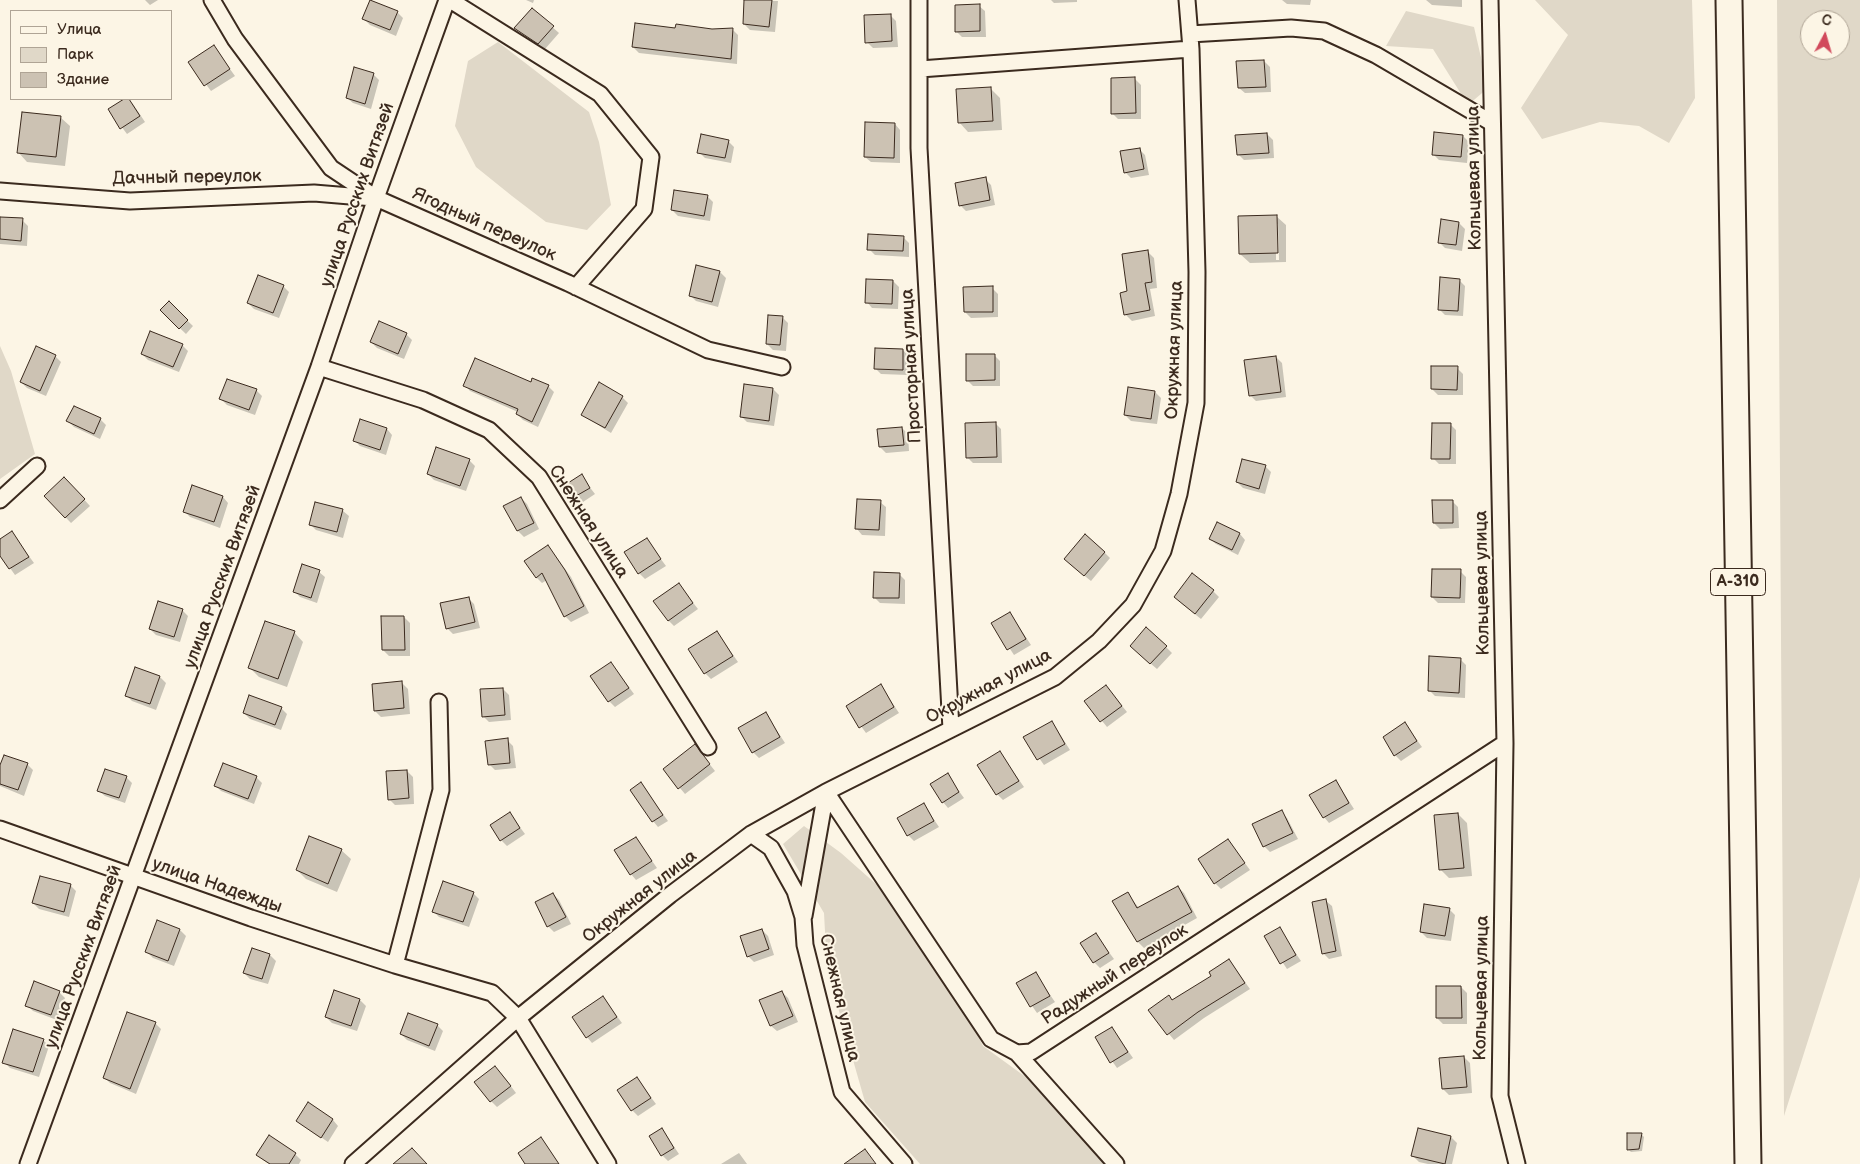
<!DOCTYPE html>
<meta charset="utf-8">
<style>
body{margin:0}
#map{position:relative;width:1860px;height:1164px;overflow:hidden;background:#fcf5e5;font-family:"Balsamiq Sans",sans-serif}
canvas{display:block}
.legend{position:absolute;left:10px;top:10px;width:162px;height:90px;box-sizing:border-box;background:#fcf5e5;border:1px solid #afa495;margin:0;padding:6px 9px;list-style:none;font-size:15px;color:#3b2a1e}
.legend li{display:flex;align-items:center;gap:10px;height:25px}
.legend b{width:25px;border:1px solid #afa495}
.north{position:absolute;left:1800px;top:10px;width:50px;height:50px;box-sizing:border-box;background:#fcf5e5;border:1px solid #afa495;border-radius:50%;rotate:6deg;font-size:14px;font-weight:700;line-height:20px;text-align:center;color:#3b2a1e}
.north::after{content:'';display:block;margin:auto;width:18px;height:22px;background:#d1495b;clip-path:polygon(50% 0,100% 100%,50% 72%,0 100%)}
</style>
<div id="map">
<canvas width="1860" height="1164"></canvas>
<ul class="legend">
<li><b style="height:6px;background:#fcf5e5"></b>Улица</li>
<li><b style="height:14px;background:#e0d8c8"></b>Парк</li>
<li><b style="height:14px;background:#ccc2b3"></b>Здание</li>
</ul>
<div class="north">С</div>
</div>
<script>
const context = document.querySelector('canvas').getContext('2d');
context.lineJoin = 'round';
function fillPath(path, color) {
  context.fillStyle = color;
  context.fill(path, 'evenodd');
}
function toPath(rows) {
  const path = new Path2D();
  for (const r of rows) {
    path.moveTo(r[0], r[1]);
    for (let i = 2; i < r.length; i += 2) path.lineTo(r[i], r[i + 1]);
  }
  return path;
}
function strokePath(path, color, width, dash) {
  context.strokeStyle = color;
  context.lineWidth = width;
  context.lineCap = dash ? 'butt' : 'round';
  context.setLineDash(dash || []);
  context.stroke(path);
}
function label(font, color, halo, rows, align = 'center') {
  context.font = font + ' "Balsamiq Sans",sans-serif';
  context.lineWidth = 4;
  context.setLineDash([]);
  context.textBaseline = 'middle';
  context.strokeStyle = halo;
  context.fillStyle = color;
  for (const [text, x, y, turn = 0] of rows) {
    context.save();
    context.translate(x, y);
    context.rotate((+turn || 0) * Math.PI / 180);
    context.textAlign = isNaN(turn) ? turn : align;
    if (halo) context.strokeText(text, 0, 0);
    context.fillText(text, 0, 0);
    context.restore();
  }
}
fillPath(toPath([
 [1535,0,1692,0,1695,98,1669,143,1639,126,1600,122,1542,139,1521,108,1568,35],
 [1777,0,1860,0,1860,877,1784,1116],
 [1810,20,1840,20,1840,50,1810,50],
 [1406,11,1474,27,1488,88,1468,105,1433,49,1386,46],
 [498,42,589,112,599,142,611,205,587,230,546,222,512,196,476,167,455,126,468,61],
 [0,346,11,371,35,454,0,479],
 [804,826,841,853,876,884,937,950,983,1046,1052,1096,1121,1164,920,1164,865,1102,827,969,824,913,783,844]
]), '#e0d8c8');
fillPath(toPath([
 [145,0,158,0,150,5],
 [526,0,534,0,533,3],
 [746,0,778,1,775,32,750,30,744,24],
 [1051,0,1077,0,1077,2,1054,3],
 [1282,0,1311,0,1310,5,1287,4],
 [1426,0,1462,0,1462,7,1432,5],
 [979,6,985,11,986,37,962,37,956,31],
 [532,9,559,33,545,49,516,28],
 [397,12,403,18,396,36,370,25,364,19],
 [890,15,896,21,898,47,873,48,867,42],
 [676,29,732,29,738,35,737,64,639,53,633,47],
 [214,47,235,76,211,91,190,63],
 [1264,61,1270,67,1271,92,1245,93,1239,88],
 [373,74,379,80,371,109,353,103,347,98],
 [1135,79,1141,85,1141,119,1118,119,1112,113],
 [991,89,1000,98,1002,130,968,132,959,122],
 [126,99,133,104,145,122,127,134,109,110],
 [60,117,70,126,65,166,27,162,18,152],
 [895,124,900,130,900,163,871,162,865,157],
 [1267,134,1273,140,1274,158,1244,160,1238,154],
 [1463,136,1469,142,1467,163,1439,160,1433,154],
 [728,141,734,147,731,163,705,158,699,152],
 [1139,149,1145,155,1149,175,1131,178,1125,172],
 [985,179,991,185,995,205,966,211,960,205],
 [707,196,713,202,710,221,678,216,672,210],
 [1276,216,1286,225,1286,262,1250,263,1240,254],
 [1276,224,1278,224,1279,260,1276,260],
 [0,218,22,220,28,226,27,246,0,244],
 [1459,223,1465,229,1462,251,1445,248,1439,242],
 [903,237,909,243,909,257,875,255,869,249],
 [1148,252,1154,258,1157,288,1150,289,1155,316,1132,321,1126,315,1121,294,1128,292],
 [720,272,726,278,718,307,696,301,690,295],
 [1459,280,1465,286,1463,316,1445,315,1439,309],
 [893,281,899,287,898,309,872,308,867,302],
 [283,286,289,292,279,318,254,309,248,303],
 [992,288,998,294,998,317,971,318,965,312],
 [169,303,193,326,186,334,161,310],
 [782,317,788,323,786,351,773,350,767,344],
 [406,334,412,340,404,359,377,348,371,342],
 [182,345,188,351,179,372,148,360,142,354],
 [903,350,909,356,908,375,881,374,875,368],
 [994,355,1000,361,1000,386,973,386,967,380],
 [55,356,61,362,46,396,27,388,21,382],
 [1276,357,1282,363,1286,397,1256,401,1250,395],
 [1457,368,1463,374,1463,395,1438,395,1432,389],
 [531,384,548,386,554,392,538,427,523,420,517,414,518,412,470,391,465,385],
 [773,389,779,395,774,426,747,422,741,416],
 [256,390,262,396,255,415,227,405,221,399],
 [1155,392,1161,398,1157,424,1131,421,1125,415],
 [622,397,628,403,611,433,582,415],
 [100,419,106,425,100,439,74,427,68,421],
 [995,423,1001,429,1002,463,973,463,967,457],
 [1450,424,1456,430,1456,464,1439,464,1433,458],
 [902,428,908,434,909,451,886,453,880,447,879,430],
 [387,429,392,435,386,455,360,446,354,440],
 [469,460,475,466,466,491,434,480,428,474],
 [1265,466,1271,472,1265,494,1243,488,1237,482],
 [581,476,595,494,583,502,569,483],
 [70,484,90,506,71,523,45,496],
 [223,497,228,503,220,528,190,517,184,511],
 [521,498,527,504,539,529,524,537,518,531,505,506],
 [1452,501,1458,507,1459,528,1440,529,1434,523],
 [880,502,886,507,885,536,862,535,857,529],
 [316,503,343,511,349,516,343,538,316,530,310,524],
 [12,533,34,563,15,575,0,554,0,541],
 [1240,534,1245,540,1238,555,1216,544,1210,539],
 [646,539,666,566,645,579,639,573],
 [548,546,571,577,589,613,571,622,565,616,547,580,542,583,536,577],
 [1104,552,1110,558,1091,581,1071,565],
 [1460,571,1466,577,1465,603,1438,603,1432,597],
 [319,572,325,577,317,603,300,597,294,591],
 [899,574,905,580,905,604,880,603,874,597],
 [679,585,698,609,674,626,668,620],
 [1213,591,1219,597,1201,619,1181,603],
 [468,598,474,604,480,628,453,634,447,628],
 [182,610,188,616,180,642,156,635,150,629],
 [1010,613,1031,645,1014,655,993,623],
 [404,617,410,623,410,656,389,656,383,650],
 [294,632,303,642,287,687,259,677,250,668],
 [717,632,738,662,711,679,705,673],
 [1166,647,1172,653,1157,669,1137,652],
 [1460,659,1466,665,1465,698,1435,696,1429,690],
 [611,663,634,694,615,707,609,701],
 [136,669,160,677,166,683,156,710,132,701,126,695],
 [402,683,408,689,410,714,381,717,375,711],
 [881,686,899,713,866,733,847,707],
 [1106,686,1127,712,1107,727,1086,701],
 [503,689,509,695,511,720,489,722,483,716],
 [281,708,287,714,281,730,250,719,244,713],
 [766,714,785,743,759,758,753,752],
 [1052,722,1070,750,1044,765,1025,738],
 [1405,724,1422,747,1401,761,1395,755],
 [507,740,513,746,516,768,495,770,489,764],
 [700,752,715,771,685,794,664,769],
 [1000,753,1024,787,1003,800,997,794],
 [27,764,33,770,24,796,0,786,0,769],
 [407,771,413,777,414,804,395,805,389,799],
 [947,775,964,798,948,808,943,802],
 [126,777,132,783,125,803,105,796,99,791],
 [256,777,262,783,254,804,221,791,215,785],
 [1336,781,1354,809,1329,823,1324,817],
 [641,784,668,821,658,827,653,821],
 [924,805,939,827,914,841,908,835],
 [1281,812,1287,818,1298,839,1270,852,1264,846],
 [510,814,525,834,507,846,501,840],
 [1458,814,1467,823,1472,876,1449,878,1440,869],
 [636,838,657,868,636,880,631,874],
 [1228,840,1250,870,1221,889,1215,883],
 [341,850,351,859,337,892,306,879,297,870],
 [71,886,76,891,69,917,39,909,33,903],
 [1178,887,1184,893,1197,918,1144,948,1138,942,1114,901,1127,893,1139,908],
 [473,893,479,899,469,927,439,917,433,911],
 [553,894,559,900,571,924,554,932,548,926],
 [1326,901,1332,906,1342,956,1329,959,1323,953],
 [1449,909,1455,915,1451,941,1427,938,1421,932],
 [158,922,180,930,186,936,174,966,153,958,147,952],
 [1279,929,1301,961,1287,969,1265,936],
 [762,930,768,936,774,955,754,962,748,956],
 [1096,935,1114,959,1100,968,1094,962],
 [252,949,270,955,276,961,268,984,250,979,244,973],
 [1229,960,1250,989,1204,1018,1174,1040,1150,1011,1173,1002,1213,976],
 [1035,973,1055,1002,1037,1013,1017,984],
 [1461,987,1467,993,1467,1024,1443,1024,1437,1018],
 [59,992,65,998,57,1020,33,1011,27,1005],
 [335,992,360,1000,366,1006,357,1031,332,1023,326,1017],
 [782,992,788,998,798,1022,777,1031,771,1026,761,1001],
 [603,998,622,1023,592,1043,587,1037],
 [155,1023,161,1029,136,1094,110,1083,104,1077],
 [437,1025,443,1031,435,1051,407,1040,401,1034],
 [1112,1028,1133,1058,1117,1068,1096,1038],
 [43,1040,49,1046,39,1077,10,1068,4,1062],
 [1464,1057,1470,1063,1472,1093,1449,1095,1443,1089],
 [501,1073,516,1093,497,1107,491,1101],
 [637,1079,656,1104,638,1116,632,1110],
 [333,1120,338,1126,328,1142,297,1121],
 [662,1129,679,1154,668,1161,662,1155],
 [1419,1129,1451,1137,1457,1143,1452,1164,1428,1164,1419,1162,1413,1156],
 [1628,1134,1642,1135,1644,1137,1642,1151,1631,1152,1628,1149],
 [269,1137,295,1154,301,1160,299,1164,269,1164,263,1160,257,1155],
 [739,1153,747,1164,721,1164]
]), '#0003');
const building = toPath([
 [370,0,398,11,390,30,362,19,370,0],
 [744,0,772,0,769,27,743,24,744,0],
 [980,4,980,31,955,32,955,5,980,4],
 [532,8,554,26,538,44,514,28,532,8],
 [891,14,892,41,865,43,864,15,891,14],
 [635,23,675,28,676,24,712,29,733,28,731,59,632,47,635,23],
 [214,45,230,69,204,86,188,62,214,45],
 [1264,60,1266,87,1238,88,1236,61,1264,60],
 [354,67,374,73,365,104,346,98,354,67],
 [1135,77,1136,113,1111,114,1111,78,1135,77],
 [991,87,993,121,958,123,956,89,991,87],
 [124,99,129,99,140,116,120,129,108,109,124,99],
 [22,112,61,116,56,157,17,153,22,112],
 [865,122,895,123,894,158,864,157,865,122],
 [1434,132,1463,135,1461,157,1432,155,1434,132],
 [1267,133,1269,153,1237,155,1235,135,1267,133],
 [701,134,729,140,725,158,697,153,701,134],
 [1140,148,1144,169,1124,173,1120,151,1140,148],
 [986,177,990,200,959,206,955,183,986,177],
 [674,190,708,195,704,216,671,210,674,190],
 [1277,215,1278,253,1239,254,1238,216,1277,215],
 [0,217,23,218,21,241,0,239,0,217],
 [1441,219,1459,222,1456,245,1438,243,1441,219],
 [868,234,904,236,903,251,867,250,868,234],
 [1148,250,1152,282,1145,283,1150,310,1124,315,1120,293,1127,291,1122,254,1148,250],
 [696,265,720,271,712,302,689,296,696,265],
 [258,275,284,285,273,313,247,303,258,275],
 [1440,277,1460,279,1458,311,1438,310,1440,277],
 [866,279,893,280,892,304,865,303,866,279],
 [993,286,993,312,964,312,963,287,993,286],
 [169,301,188,320,179,329,160,310,169,301],
 [768,315,783,316,780,345,766,344,768,315],
 [379,321,407,333,398,354,370,342,379,321],
 [150,331,183,344,173,367,141,354,150,331],
 [36,346,56,355,40,391,20,382,36,346],
 [875,348,903,349,903,370,874,369,875,348],
 [966,354,995,354,995,380,966,381,966,354],
 [1276,356,1281,392,1249,396,1244,360,1276,356],
 [475,358,531,382,532,378,549,385,532,422,516,414,518,409,463,386,475,358],
 [1431,366,1458,366,1457,390,1431,389,1431,366],
 [227,379,257,389,249,410,219,399,227,379],
 [599,382,623,396,605,428,581,415,599,382],
 [744,384,773,388,769,421,740,417,744,384],
 [1128,387,1155,391,1151,419,1124,415,1128,387],
 [74,406,101,418,94,434,66,421,74,406],
 [360,419,387,428,380,450,353,441,360,419],
 [996,422,997,457,966,458,965,423,996,422],
 [1432,423,1451,423,1450,459,1431,459,1432,423],
 [902,427,904,445,879,447,877,429,902,427],
 [436,447,470,459,460,486,427,474,436,447],
 [1242,459,1266,465,1259,489,1236,482,1242,459],
 [582,474,590,488,576,496,568,483,582,474],
 [64,477,85,499,65,518,44,496,64,477],
 [192,485,223,496,214,522,183,512,192,485],
 [521,497,534,523,517,531,503,506,521,497],
 [857,499,881,500,879,530,855,529,857,499],
 [1432,500,1453,500,1453,523,1433,523,1432,500],
 [315,502,343,509,337,532,309,525,315,502],
 [1217,522,1240,533,1232,550,1209,539,1217,522],
 [12,531,29,557,9,569,0,556,0,539,12,531],
 [1085,534,1105,552,1084,576,1064,559,1085,534],
 [647,538,661,559,638,574,624,552,647,538],
 [548,545,565,570,584,606,564,617,542,573,536,578,524,561,548,545],
 [302,564,320,570,311,598,293,592,302,564],
 [1432,569,1461,569,1460,598,1431,597,1432,569],
 [874,572,900,573,899,598,873,598,874,572],
 [1192,573,1214,590,1195,614,1174,597,1192,573],
 [679,583,693,603,668,621,653,601,679,583],
 [469,597,475,622,446,629,440,603,469,597],
 [158,601,183,609,174,637,149,629,158,601],
 [1010,612,1026,639,1007,650,991,623,1010,612],
 [381,616,404,616,405,650,382,650,381,616],
 [265,621,295,631,278,679,248,668,265,621],
 [1146,627,1167,646,1150,664,1130,646,1146,627],
 [717,631,733,656,704,674,688,649,717,631],
 [1429,656,1461,658,1459,693,1428,691,1429,656],
 [611,662,629,688,608,702,590,676,611,662],
 [135,667,160,676,150,704,125,696,135,667],
 [402,681,404,708,374,711,372,684,402,681],
 [881,684,894,707,859,728,846,706,881,684],
 [1106,685,1122,706,1100,722,1084,701,1106,685],
 [503,688,505,715,482,717,480,689,503,688],
 [249,695,282,707,275,725,243,713,249,695],
 [766,712,780,737,752,753,738,728,766,712],
 [1052,721,1065,744,1037,760,1023,737,1052,721],
 [1405,722,1417,741,1394,756,1383,737,1405,722],
 [508,738,510,763,488,765,485,741,508,738],
 [695,744,710,764,678,789,663,769,695,744],
 [1000,751,1019,781,996,795,977,765,1000,751],
 [4,755,28,763,18,790,0,784,0,765,4,755],
 [223,763,257,776,248,799,214,786,223,763],
 [105,769,127,776,119,798,97,791,105,769],
 [407,770,409,798,388,800,386,771,407,770],
 [948,773,959,792,942,803,930,784,948,773],
 [1336,780,1349,803,1323,818,1309,795,1336,780],
 [641,782,663,815,652,822,630,790,641,782],
 [924,803,934,821,907,836,897,818,924,803],
 [1282,810,1293,833,1263,847,1252,824,1282,810],
 [510,812,520,828,500,841,490,825,510,812],
 [1458,813,1464,868,1439,870,1434,815,1458,813],
 [309,836,342,849,328,884,296,870,309,836],
 [636,837,652,861,630,875,614,850,636,837],
 [1228,839,1245,863,1214,884,1198,859,1228,839],
 [40,876,71,884,64,912,32,903,40,876],
 [443,881,474,892,463,922,432,912,443,881],
 [1178,886,1192,912,1137,942,1112,901,1128,892,1137,908,1178,886],
 [553,893,566,917,547,927,535,902,553,893],
 [1326,899,1336,951,1322,954,1312,902,1326,899],
 [1424,904,1450,908,1445,936,1420,932,1424,904],
 [157,920,180,929,168,961,145,952,157,920],
 [1280,927,1296,955,1280,964,1264,936,1280,927],
 [762,929,769,949,747,957,740,936,762,929],
 [1096,933,1109,953,1093,963,1080,943,1096,933],
 [252,948,270,954,262,979,243,973,252,948],
 [1229,959,1245,983,1198,1012,1167,1035,1148,1010,1169,995,1172,1000,1211,976,1209,972,1229,959],
 [1036,972,1050,996,1030,1007,1016,983,1036,972],
 [34,981,60,991,51,1015,25,1006,34,981],
 [1436,986,1461,986,1462,1018,1436,1018,1436,986],
 [334,990,360,999,351,1026,325,1017,334,990],
 [782,991,793,1016,770,1026,759,1000,782,991],
 [603,996,617,1017,586,1038,572,1017,603,996],
 [127,1012,156,1022,130,1089,103,1078,127,1012],
 [408,1013,438,1024,429,1046,400,1034,408,1013],
 [1112,1027,1128,1052,1110,1063,1095,1037,1112,1027],
 [13,1029,44,1039,33,1072,2,1063,13,1029],
 [1464,1056,1467,1087,1442,1089,1439,1058,1464,1056],
 [495,1066,511,1086,490,1102,474,1082,495,1066],
 [637,1077,651,1098,631,1111,617,1090,637,1077],
 [308,1102,333,1119,321,1138,296,1121,308,1102],
 [662,1128,674,1148,661,1156,649,1136,662,1128],
 [1418,1128,1451,1136,1445,1164,1411,1156,1418,1128],
 [1627,1133,1642,1133,1639,1149,1627,1150,1627,1133],
 [269,1135,296,1153,289,1164,270,1164,256,1155,269,1135],
 [541,1137,559,1164,525,1164,518,1153,541,1137],
 [412,1148,427,1164,393,1164,412,1148],
 [865,1149,876,1164,844,1164,865,1149]
]);
fillPath(building, '#ccc2b3');
strokePath(building, '#3b2a1e', 1);
const minor = toPath([
 [212,0,235,39,331,168,376,198,568,283,708,350,782,367],
 [450,0,600,94,651,157,644,209,576,287],
 [919,0,919,148,951,729],
 [1490,0,1505,743,1500,1096,1517,1164],
 [1190,34,1291,28,1324,31,1376,55,1492,123],
 [920,69,1191,49],
 [0,191,130,201,314,193,374,198],
 [319,367,423,400,489,430,539,477,708,747],
 [0,500,37,466],
 [826,792,991,1039,1017,1053,1031,1052,1505,743],
 [0,829,251,918,395,965,492,993,518,1018,608,1164],
 [751,834,771,848,795,891,803,917,805,945,842,1092,904,1164],
 [804,916,826,792],
 [395,965,441,790,439,702],
 [1017,1053,1116,1164],
 [28,1164,319,367,376,198,447,0],
 [353,1164,518,1018,670,895,751,834,826,792,1055,677,1099,641,1133,605,1163,551,1179,494,1196,403,1197,272,1191,49,1187,0]
]);
const trunk = toPath([
 [1729,0,1748,1164]
]);
strokePath(minor, '#3b2a1e', 19);
strokePath(trunk, '#3b2a1e', 29);
strokePath(minor, '#fcf5e5', 15);
strokePath(trunk, '#fcf5e5', 25);
for (const [x, y, w] of [
 [1738,582,55]
]) {
  const box = new Path2D();
  box.roundRect(x - w / 2, y - 13.5, w, 27, 4);
  context.fillStyle = '#fcf5e5';
  context.fill(box);
  strokePath(box, '#3b2a1e', 1);
}
label('bold 16px', '#3b2a1e', null, [
 ["А-310",1738,582]
]);
label('18px', '#3b2a1e', '#fcf5e5', [
 ["Дачный переулок",187,178,-1],
 ["Кольцевая улица",1475,178,-91],
 ["улица Русских Витязей",358,195,-71],
 ["Ягодный переулок",484,225,24],
 ["Окружная улица",1175,350,-88],
 ["Просторная улица",912,366,-93],
 ["Снежная улица",588,522,57],
 ["улица Русских Витязей",223,577,-70],
 ["Кольцевая улица",1483,583,-91],
 ["Окружная улица",989,687,-28],
 ["улица Надежды",217,886,19],
 ["Окружная улица",640,897,-38],
 ["улица Русских Витязей",84,957,-70],
 ["Радужный переулок",1115,975,-33],
 ["Кольцевая улица",1482,988,-89],
 ["Снежная улица",839,998,77]
]);
</script>
